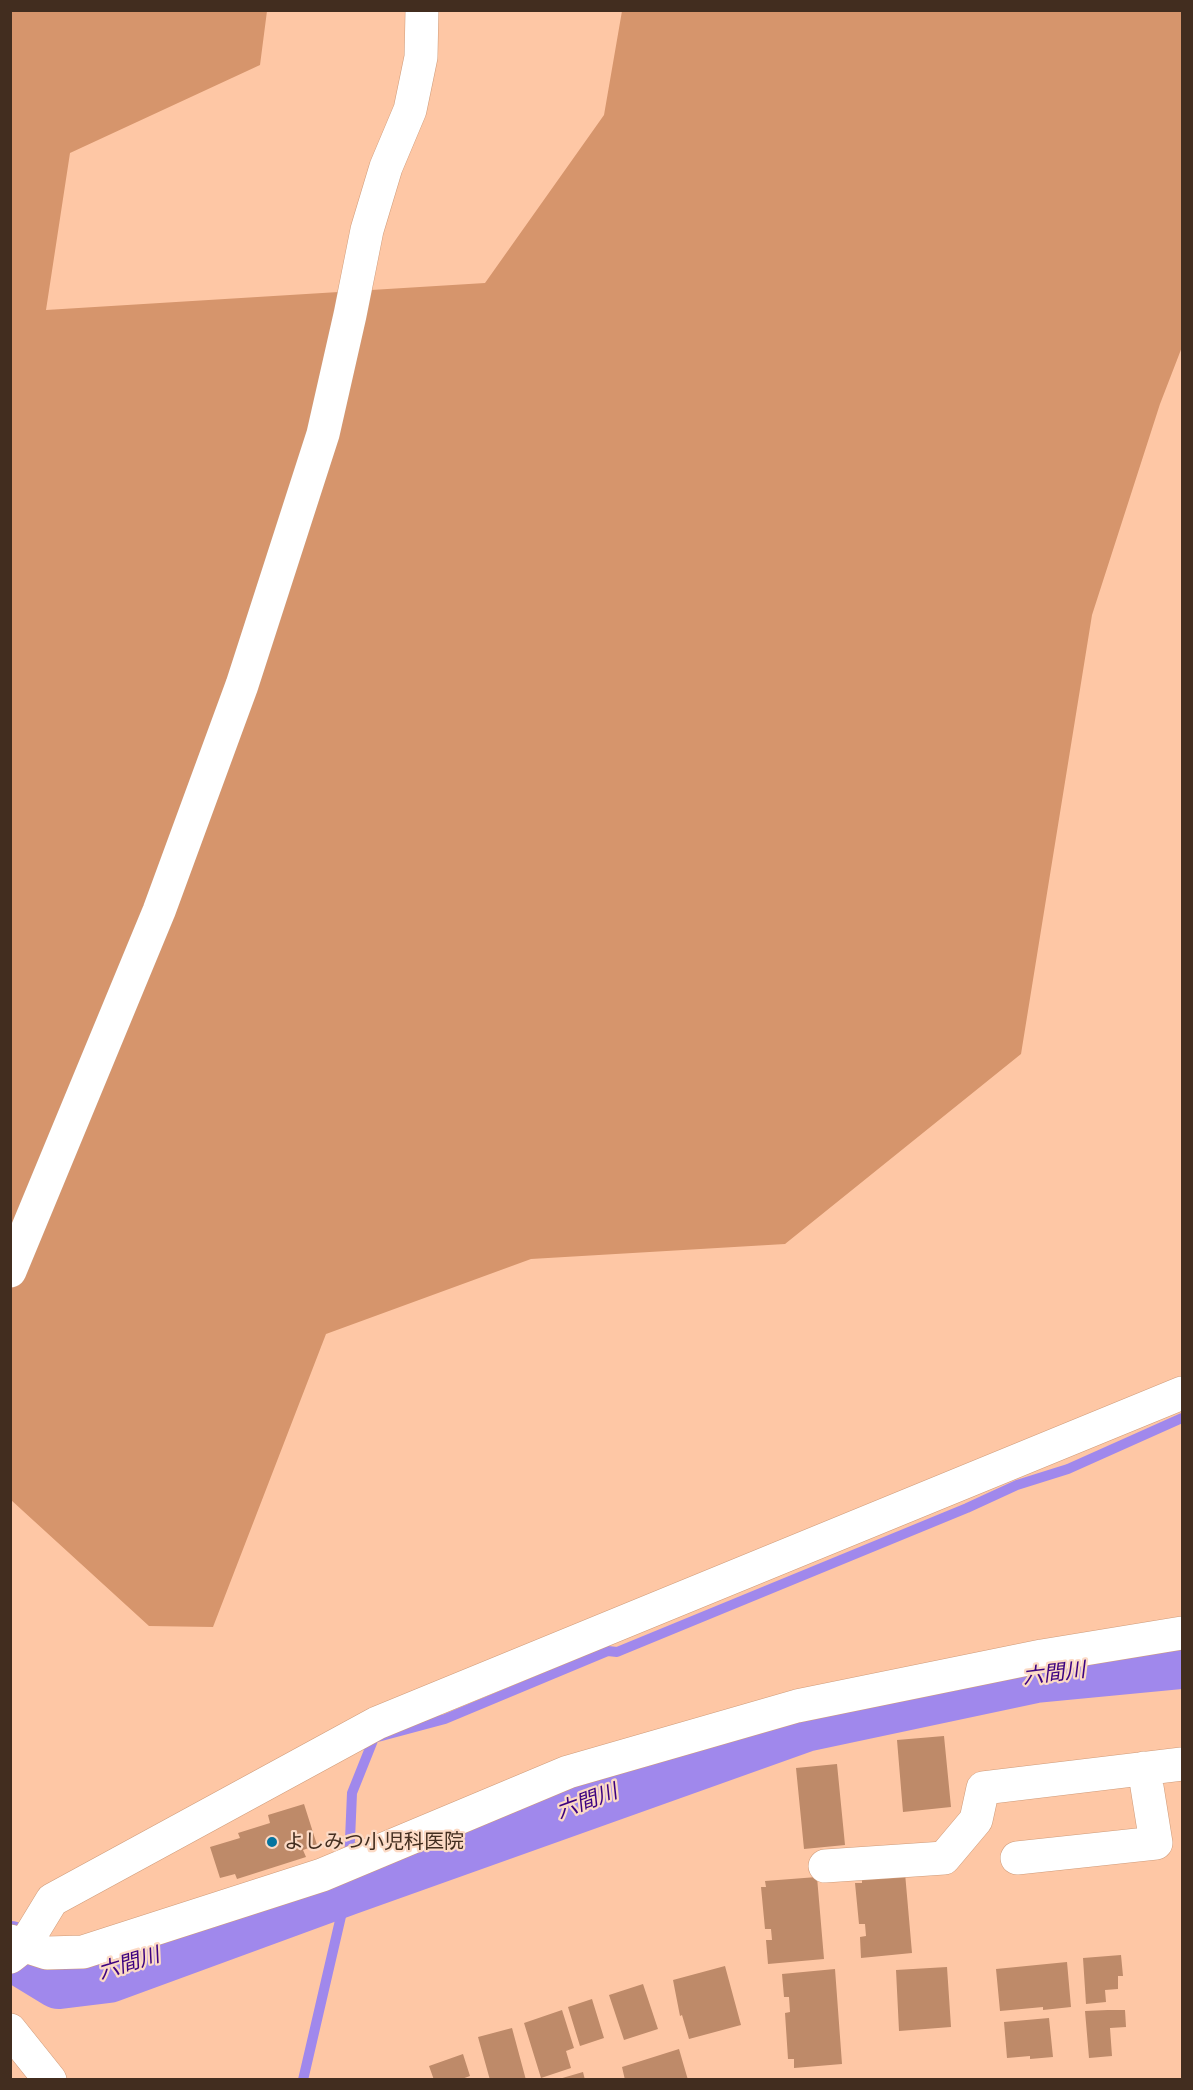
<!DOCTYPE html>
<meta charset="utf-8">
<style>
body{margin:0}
#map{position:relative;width:1193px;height:2090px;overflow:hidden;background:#fec7a5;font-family:"IBM Plex Sans",sans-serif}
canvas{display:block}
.frame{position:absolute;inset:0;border:12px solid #422d1f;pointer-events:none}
</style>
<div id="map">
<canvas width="1193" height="2090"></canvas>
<div class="frame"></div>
</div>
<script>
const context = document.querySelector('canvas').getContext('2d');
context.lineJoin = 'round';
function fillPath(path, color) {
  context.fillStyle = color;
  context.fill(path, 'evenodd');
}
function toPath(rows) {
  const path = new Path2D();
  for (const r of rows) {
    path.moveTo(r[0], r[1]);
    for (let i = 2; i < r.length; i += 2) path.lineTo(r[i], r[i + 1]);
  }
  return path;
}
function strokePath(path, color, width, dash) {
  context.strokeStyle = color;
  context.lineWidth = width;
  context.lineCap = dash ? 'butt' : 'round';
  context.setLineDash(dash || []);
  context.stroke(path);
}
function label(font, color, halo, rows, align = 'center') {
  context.font = font + ' "IBM Plex Sans","Noto Sans JP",sans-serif';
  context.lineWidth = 4.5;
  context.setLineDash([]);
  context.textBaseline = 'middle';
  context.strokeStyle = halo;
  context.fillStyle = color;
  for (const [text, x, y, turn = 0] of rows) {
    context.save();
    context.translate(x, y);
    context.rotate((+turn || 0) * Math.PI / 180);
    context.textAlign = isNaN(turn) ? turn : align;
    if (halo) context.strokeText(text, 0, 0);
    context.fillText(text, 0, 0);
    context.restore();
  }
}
fillPath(toPath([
 [10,11,267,11,260,65,70,153,46,310,485,283,604,115,622,11,1182,11,1182,347,1160,404,1092,615,1021,1054,785,1244,531,1259,326,1334,213,1627,149,1626,11,1500]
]), '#d6956c');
strokePath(toPath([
 [303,2080,348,1886,352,1793,374,1738,445,1719,608,1651,617,1652,967,1508,1017,1485,1068,1469,1182,1418]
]), '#a088ec', 10);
strokePath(toPath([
 [10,1950,59,1980,108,1974,348,1886,805,1723,1036,1674,1182,1660]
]), '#a088ec', 58);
fillPath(toPath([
 [944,1736,951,1807,903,1812,897,1740],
 [837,1764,845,1845,804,1849,796,1768],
 [304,1804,317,1845,303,1850,306,1857,237,1879,235,1874,220,1878,210,1847,240,1838,238,1833,270,1823,268,1815],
 [905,1873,912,1953,861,1958,860,1937,866,1936,865,1924,859,1924,855,1883,862,1883,862,1877],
 [817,1877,824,1959,768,1964,766,1940,772,1940,771,1929,765,1929,761,1887,766,1887,765,1881],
 [1121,1955,1123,1976,1118,1976,1118,1989,1105,1990,1106,2002,1086,2004,1083,1958],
 [1067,1962,1071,2007,1043,2010,1043,2007,1000,2011,996,1969],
 [725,1966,741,2025,689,2039,682,2015,680,2016,673,1980],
 [947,1967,951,2027,899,2031,896,1970],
 [835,1969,842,2064,794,2068,794,2059,788,2059,785,2013,790,2012,789,1997,784,1997,782,1974],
 [643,1984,658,2029,624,2040,609,1995],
 [592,1999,604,2038,580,2046,568,2007],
 [562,2010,574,2048,566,2051,571,2068,541,2078,524,2023],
 [1108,2010,1125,2010,1126,2027,1110,2028,1112,2056,1089,2058,1085,2011],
 [1049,2018,1053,2057,1030,2059,1030,2056,1007,2058,1004,2022],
 [512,2028,526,2080,490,2080,478,2037],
 [679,2049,688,2080,625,2080,622,2067],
 [463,2054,470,2076,459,2080,434,2080,429,2066],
 [583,2072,585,2080,560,2080,559,2079]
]), '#be8a69');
const street = toPath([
 [10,1271,159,911,242,685,323,434,350,315,367,230,386,167,410,110,421,57,422,10],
 [1017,1858,1156,1843,1144,1768],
 [825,1866,944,1858,976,1820,983,1788,1182,1764],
 [10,1941,47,1953,83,1952,322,1875,568,1772,797,1706,1042,1656,1182,1633],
 [10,1957,24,1946,52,1900,377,1723,1182,1393]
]);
const secondary = toPath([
 [10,2030,50,2080]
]);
strokePath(street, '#cf9b79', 34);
strokePath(secondary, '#cf9b79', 34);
strokePath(street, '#fff', 33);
strokePath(secondary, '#fff', 33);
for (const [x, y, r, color] of [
 [272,1842,6,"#05749f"]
]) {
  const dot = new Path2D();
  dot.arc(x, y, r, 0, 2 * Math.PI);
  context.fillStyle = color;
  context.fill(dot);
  strokePath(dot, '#fcdac5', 2);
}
label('20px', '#422d1f', '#fcdac5', [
 ["よしみつ小児科医院",284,1842]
], 'left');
label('italic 21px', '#3c0280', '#fcdac5', [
 ["六間川",1054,1674,-7],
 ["六間川",587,1802,-20],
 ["六間川",129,1964,-17]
]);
</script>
